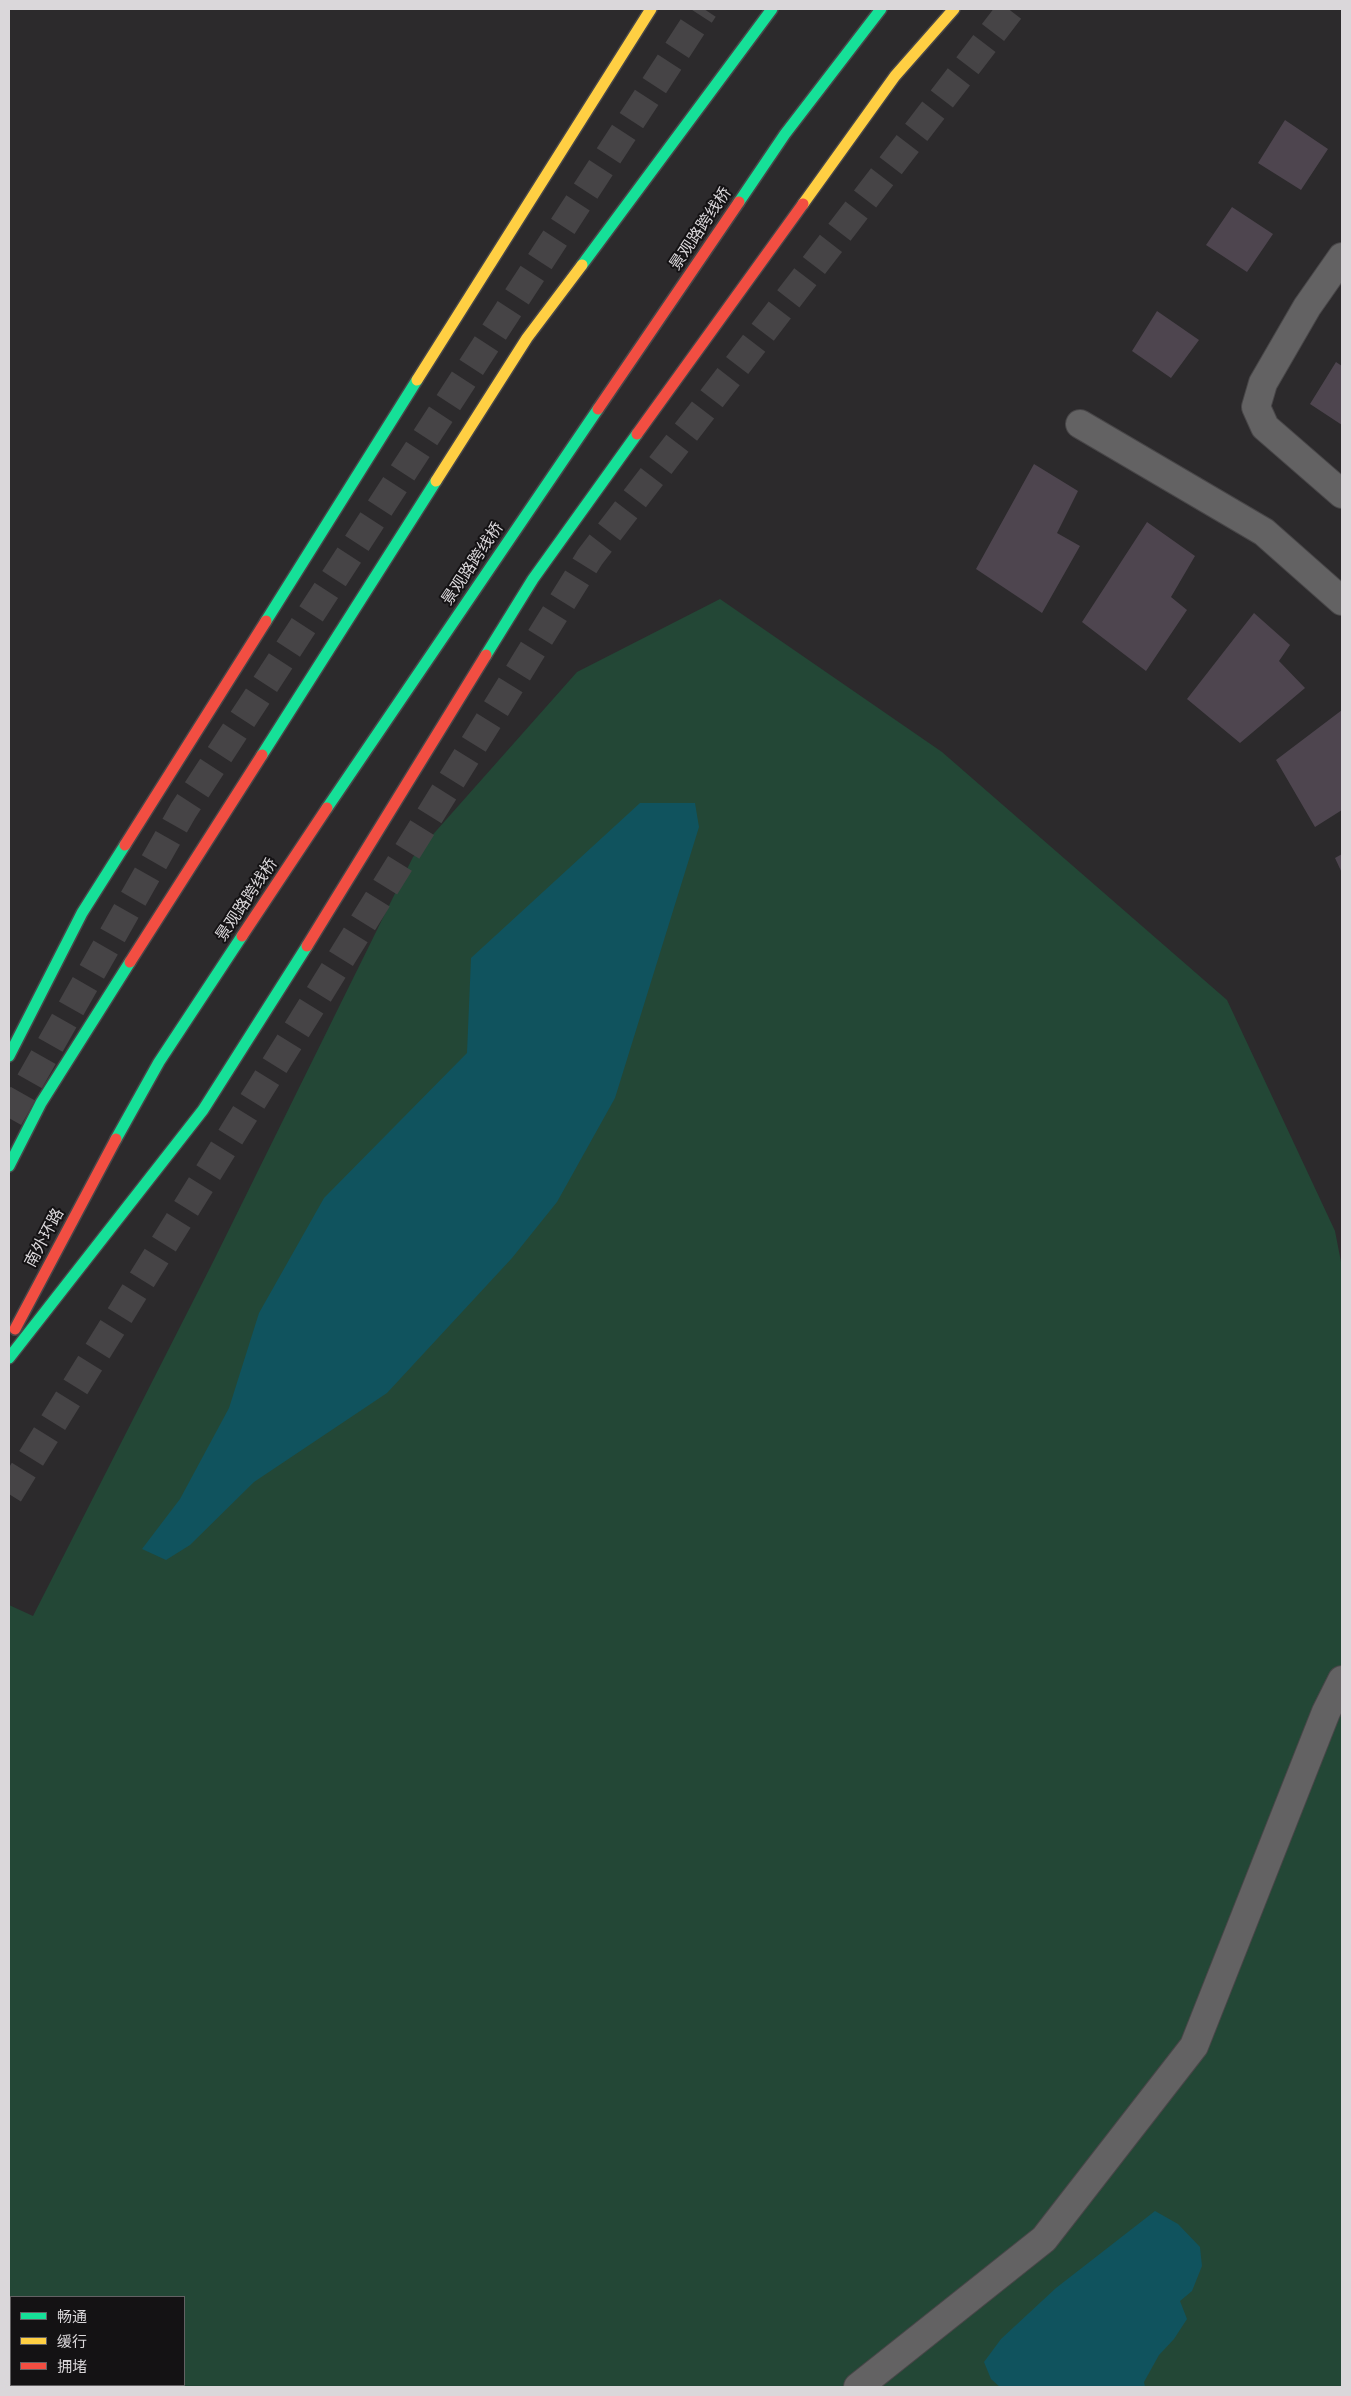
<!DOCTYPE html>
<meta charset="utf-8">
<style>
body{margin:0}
#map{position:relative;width:1351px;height:2396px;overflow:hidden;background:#2c2a2c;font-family:"Space Grotesk","Noto Sans SC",sans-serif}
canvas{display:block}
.frame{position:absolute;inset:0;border:10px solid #dad7da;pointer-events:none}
.legend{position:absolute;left:10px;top:2296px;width:175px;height:90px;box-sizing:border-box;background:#141214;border:1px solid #636163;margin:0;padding:6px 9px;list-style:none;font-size:15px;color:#dad7da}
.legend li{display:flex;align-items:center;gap:10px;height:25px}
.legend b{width:25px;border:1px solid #636163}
</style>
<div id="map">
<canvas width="1351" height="2396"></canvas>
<div class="frame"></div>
<ul class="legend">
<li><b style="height:6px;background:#16e098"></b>畅通</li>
<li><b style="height:6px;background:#ffcf43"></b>缓行</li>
<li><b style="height:6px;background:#f24e42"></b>拥堵</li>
</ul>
</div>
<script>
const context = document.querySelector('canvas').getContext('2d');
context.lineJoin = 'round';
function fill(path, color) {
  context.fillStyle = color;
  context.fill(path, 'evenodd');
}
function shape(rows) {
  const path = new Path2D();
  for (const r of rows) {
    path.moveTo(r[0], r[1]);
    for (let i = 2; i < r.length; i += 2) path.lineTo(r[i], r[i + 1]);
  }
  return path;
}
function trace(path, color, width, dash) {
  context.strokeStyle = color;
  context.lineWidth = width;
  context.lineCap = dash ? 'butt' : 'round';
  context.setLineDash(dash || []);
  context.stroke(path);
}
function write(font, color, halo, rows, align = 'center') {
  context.font = font + ' "Space Grotesk","Noto Sans SC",sans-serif';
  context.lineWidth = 4;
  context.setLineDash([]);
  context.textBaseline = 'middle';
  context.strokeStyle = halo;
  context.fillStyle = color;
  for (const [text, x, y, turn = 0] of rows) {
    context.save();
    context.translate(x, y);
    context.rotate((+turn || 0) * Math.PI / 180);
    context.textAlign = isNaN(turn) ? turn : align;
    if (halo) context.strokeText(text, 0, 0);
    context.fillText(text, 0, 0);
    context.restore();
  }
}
fill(shape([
 [720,599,942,752,1227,1000,1335,1231,1342,1267,1342,2387,9,2387,9,1605,33,1616,214,1260,413,857,577,672],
 [11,2297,184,2297,184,2385,11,2385]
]), '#234736');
fill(shape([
 [640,803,695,803,699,827,615,1098,557,1202,512,1258,387,1393,254,1482,190,1545,166,1560,142,1549,180,1499,229,1408,259,1313,324,1198,467,1053,471,958],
 [1155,2211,1178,2224,1200,2247,1202,2266,1192,2291,1180,2301,1187,2319,1174,2339,1159,2355,1144,2382,1145,2387,1000,2387,991,2379,984,2362,1001,2339,1056,2288]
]), '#10535e');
fill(shape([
 [1285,120,1328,149,1301,190,1258,163],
 [1232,207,1273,234,1247,272,1206,245],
 [1157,311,1199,340,1171,378,1132,351],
 [1336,362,1342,366,1342,425,1310,404],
 [1034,464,1078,491,1057,533,1080,546,1042,613,976,569],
 [1147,522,1195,556,1171,597,1187,610,1146,671,1082,622],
 [1254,613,1290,645,1279,661,1305,688,1240,743,1187,699],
 [1342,710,1342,810,1315,827,1276,760],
 [1342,854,1342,873,1335,858]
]), '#4e454f');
trace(shape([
 [9,1118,183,811,704,9],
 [9,1494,590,557,1011,9]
]), '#464446', 28, [28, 14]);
const street = shape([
 [1342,257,1307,307,1263,383,1256,407,1265,427,1342,494],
 [1080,424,1264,532,1342,601],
 [858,2387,1044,2239,1194,2046,1326,1712,1342,1680]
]);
const fast = shape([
 [739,202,785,134,881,9],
 [582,265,772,9],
 [266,621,417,380],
 [486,655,533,579,637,434],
 [262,755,436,481],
 [327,808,598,409],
 [9,1056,82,913,125,845],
 [116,1139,159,1062,242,936],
 [9,1166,41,1103,130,962],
 [9,1358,203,1110,307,946]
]);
const slow = shape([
 [803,204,895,76,954,9],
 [417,380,651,9],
 [436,481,527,338,582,265]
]);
const jam = shape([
 [598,409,739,202],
 [637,434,803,204],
 [125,845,266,621],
 [242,936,327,808],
 [307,946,486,655],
 [130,962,262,755],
 [15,1329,116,1139]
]);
trace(street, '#484648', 30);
trace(fast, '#484648', 14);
trace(slow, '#484648', 14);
trace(jam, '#484648', 14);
trace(street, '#636263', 28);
trace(fast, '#16e098', 11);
trace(slow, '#ffcf43', 11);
trace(jam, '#f24e42', 11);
write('16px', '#dad7da', '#141214', [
 ["景观路跨线桥",701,229,-56],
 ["景观路跨线桥",473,564,-56],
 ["景观路跨线桥",247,900,-56],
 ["南外环路",45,1238,-62]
]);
</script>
